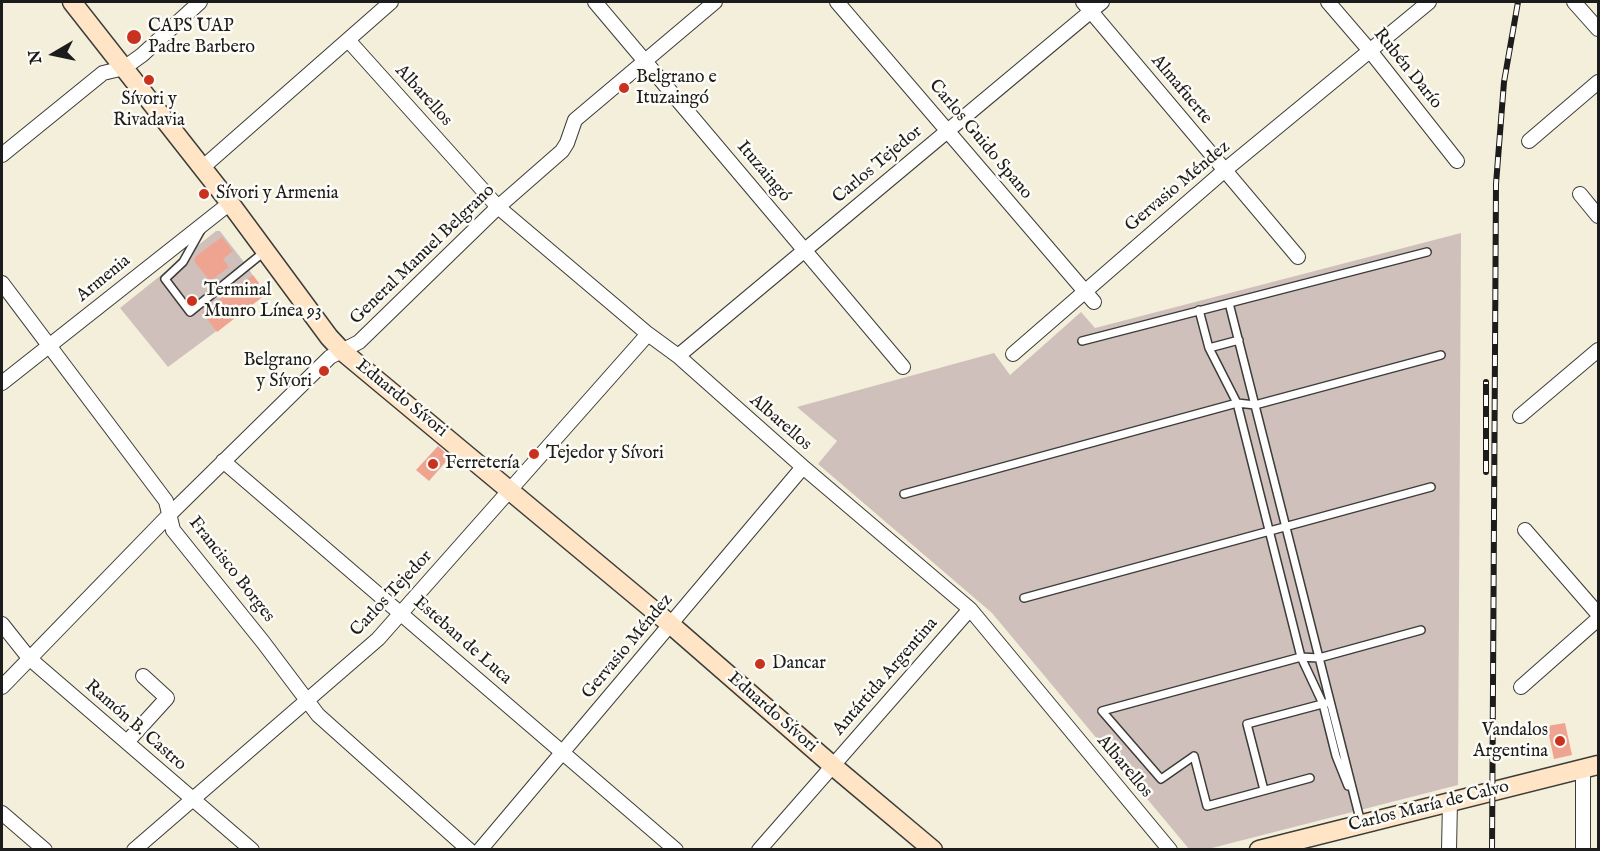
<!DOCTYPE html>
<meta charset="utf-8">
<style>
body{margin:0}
#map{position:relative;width:1600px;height:851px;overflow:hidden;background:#f4efdb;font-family:"IM FELL English",serif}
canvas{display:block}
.frame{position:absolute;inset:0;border:3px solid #1c1c1c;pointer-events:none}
.north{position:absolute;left:24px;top:24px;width:60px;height:60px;-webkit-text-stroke:4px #fdfcf7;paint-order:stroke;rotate:261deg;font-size:16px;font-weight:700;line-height:24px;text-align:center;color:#1c1c1c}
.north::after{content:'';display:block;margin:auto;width:21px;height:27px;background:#1c1c1c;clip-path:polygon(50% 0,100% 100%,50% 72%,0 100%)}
</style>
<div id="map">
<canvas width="1600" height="851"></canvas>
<div class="frame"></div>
<div class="north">N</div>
</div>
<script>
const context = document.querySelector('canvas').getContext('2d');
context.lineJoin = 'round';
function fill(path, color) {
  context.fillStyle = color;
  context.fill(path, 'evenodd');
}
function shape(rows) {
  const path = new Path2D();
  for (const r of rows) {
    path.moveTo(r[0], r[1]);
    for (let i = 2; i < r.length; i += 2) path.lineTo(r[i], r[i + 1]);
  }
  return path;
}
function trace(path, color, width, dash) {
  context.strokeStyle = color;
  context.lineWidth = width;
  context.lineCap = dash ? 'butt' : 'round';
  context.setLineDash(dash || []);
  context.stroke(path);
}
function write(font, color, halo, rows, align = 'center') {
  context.font = font + ' "IM FELL English",serif';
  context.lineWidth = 5;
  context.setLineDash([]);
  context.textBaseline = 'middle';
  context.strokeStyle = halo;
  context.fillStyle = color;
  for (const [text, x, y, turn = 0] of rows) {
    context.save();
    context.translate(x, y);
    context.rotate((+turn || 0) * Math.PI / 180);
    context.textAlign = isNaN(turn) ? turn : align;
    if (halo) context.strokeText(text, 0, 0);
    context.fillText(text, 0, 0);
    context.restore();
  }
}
fill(shape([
 [216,231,220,231,247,266,265,295,168,367,120,308],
 [1461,233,1458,785,1208,849,1189,849,992,613,818,464,837,441,797,407,994,353,1010,375,1081,312,1095,328]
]), '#d0c0bc');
fill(shape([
 [222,237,233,251,223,259,229,267,210,281,194,261,196,256],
 [253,275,259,283,257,285,265,295,217,332,202,312],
 [438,446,450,457,429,481,416,470],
 [1565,723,1572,755,1554,759,1547,726]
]), '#efa491');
const lane = shape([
 [201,230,183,262,165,279,190,312,264,252],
 [1229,303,1361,823],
 [1199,310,1209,348,1237,403,1301,657,1323,704,1336,756,1348,786],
 [1082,341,1427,252],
 [1209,348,1239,340],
 [904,494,1237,403,1255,405,1441,355],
 [1024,598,1431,487],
 [1310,778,1207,806,1194,756,1161,779,1102,711,1301,657,1319,658,1421,630],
 [1264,790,1247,724,1326,703]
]);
const street = shape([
 [595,2,903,367],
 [837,2,1094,302],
 [1083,2,1298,257],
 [1328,2,1371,52,1457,161],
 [1574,2,1598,29],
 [348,40,498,207,648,334,678,356,803,467,970,609,1170,850],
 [1529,141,1598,82],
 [2,155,103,73,124,68,142,55,200,2],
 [202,168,391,2],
 [1580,194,1598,216],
 [2,283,166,501,173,530,263,642,318,715,469,850],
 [1013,354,1225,170,1429,2],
 [678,356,1102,2],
 [2,383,230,203],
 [1520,416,1598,350],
 [223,461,676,850],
 [1525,530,1598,614],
 [2,624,29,658,44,671,252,850],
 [2,687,170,514,330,357,359,342,498,207,562,151,567,143,575,120,715,2],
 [1521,687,1598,619],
 [127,742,167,698,143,676],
 [1583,769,1583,850],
 [2,813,45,850],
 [134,850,378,639,648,334],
 [480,850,803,467],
 [759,850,970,609],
 [1449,850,1450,801]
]);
const secondary = shape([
 [72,2,230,203,329,337,342,351,670,624,833,766,933,850],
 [1259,850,1598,765]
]);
trace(lane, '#3c3c39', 10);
trace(street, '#3c3c39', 16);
trace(secondary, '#3c3c39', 21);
trace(lane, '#fff', 7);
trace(street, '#fff', 14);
trace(secondary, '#ffe4c6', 18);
const rail = shape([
 [1486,472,1486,382],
 [1492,850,1496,184,1504,82,1518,2]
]);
trace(rail, '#1c1c1c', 6);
trace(rail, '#fdfcf7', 4, [11]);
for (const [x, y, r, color] of [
 [134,37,8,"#c8321e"],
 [149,80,6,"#c8321e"],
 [624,88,6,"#c8321e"],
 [204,194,6,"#c8321e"],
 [192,301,6,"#c8321e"],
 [324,371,6,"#c8321e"],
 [534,454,6,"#c8321e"],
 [433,464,6,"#c8321e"],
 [760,664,6,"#c8321e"],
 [1560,741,6,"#c8321e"]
]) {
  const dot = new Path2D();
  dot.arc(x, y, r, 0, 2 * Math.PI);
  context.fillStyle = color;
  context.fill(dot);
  trace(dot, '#fdfcf7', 2);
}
write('18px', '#1c1c1c', '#fdfcf7', [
 ["CAPS UAP",148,27],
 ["Padre Barbero",148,48],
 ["Belgrano e",636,78],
 ["Ituzaingó",636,99],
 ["Sívori y",149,100,"center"],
 ["Rivadavia",149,121,"center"],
 ["Sívori y Armenia",216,194],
 ["Terminal",204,291],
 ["Munro Línea 93",204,312],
 ["Belgrano",312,361,"right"],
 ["y Sívori",312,382,"right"],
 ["Tejedor y Sívori",546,454],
 ["Ferretería",445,464],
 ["Dancar",772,664],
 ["Vandalos",1548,731,"right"],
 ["Argentina",1548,752,"right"]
], 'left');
write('18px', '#1c1c1c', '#fdfcf7', [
 ["Rubén Darío",1407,69,51],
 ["Almafuerte",1181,90,50],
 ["Albarellos",423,96,48],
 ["Carlos Guido Spano",980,140,50],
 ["Carlos Tejedor",878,165,-40],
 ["Ituzaingó",763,172,50],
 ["Gervasio Méndez",1178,187,-40],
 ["General Manuel Belgrano",423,255,-44],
 ["Armenia",104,279,-39],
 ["Eduardo Sívori",401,399,39],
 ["Albarellos",780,423,41],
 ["Francisco Borges",231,570,52],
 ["Carlos Tejedor",392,594,-47],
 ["Esteban de Luca",462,641,41],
 ["Gervasio Méndez",628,647,-50],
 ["Antártida Argentina",886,677,-49],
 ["Eduardo Sívori",772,713,41],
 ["Ramón B. Castro",135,726,41],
 ["Albarellos",1124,767,50],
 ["Carlos María de Calvo",1429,807,-14]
]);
</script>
